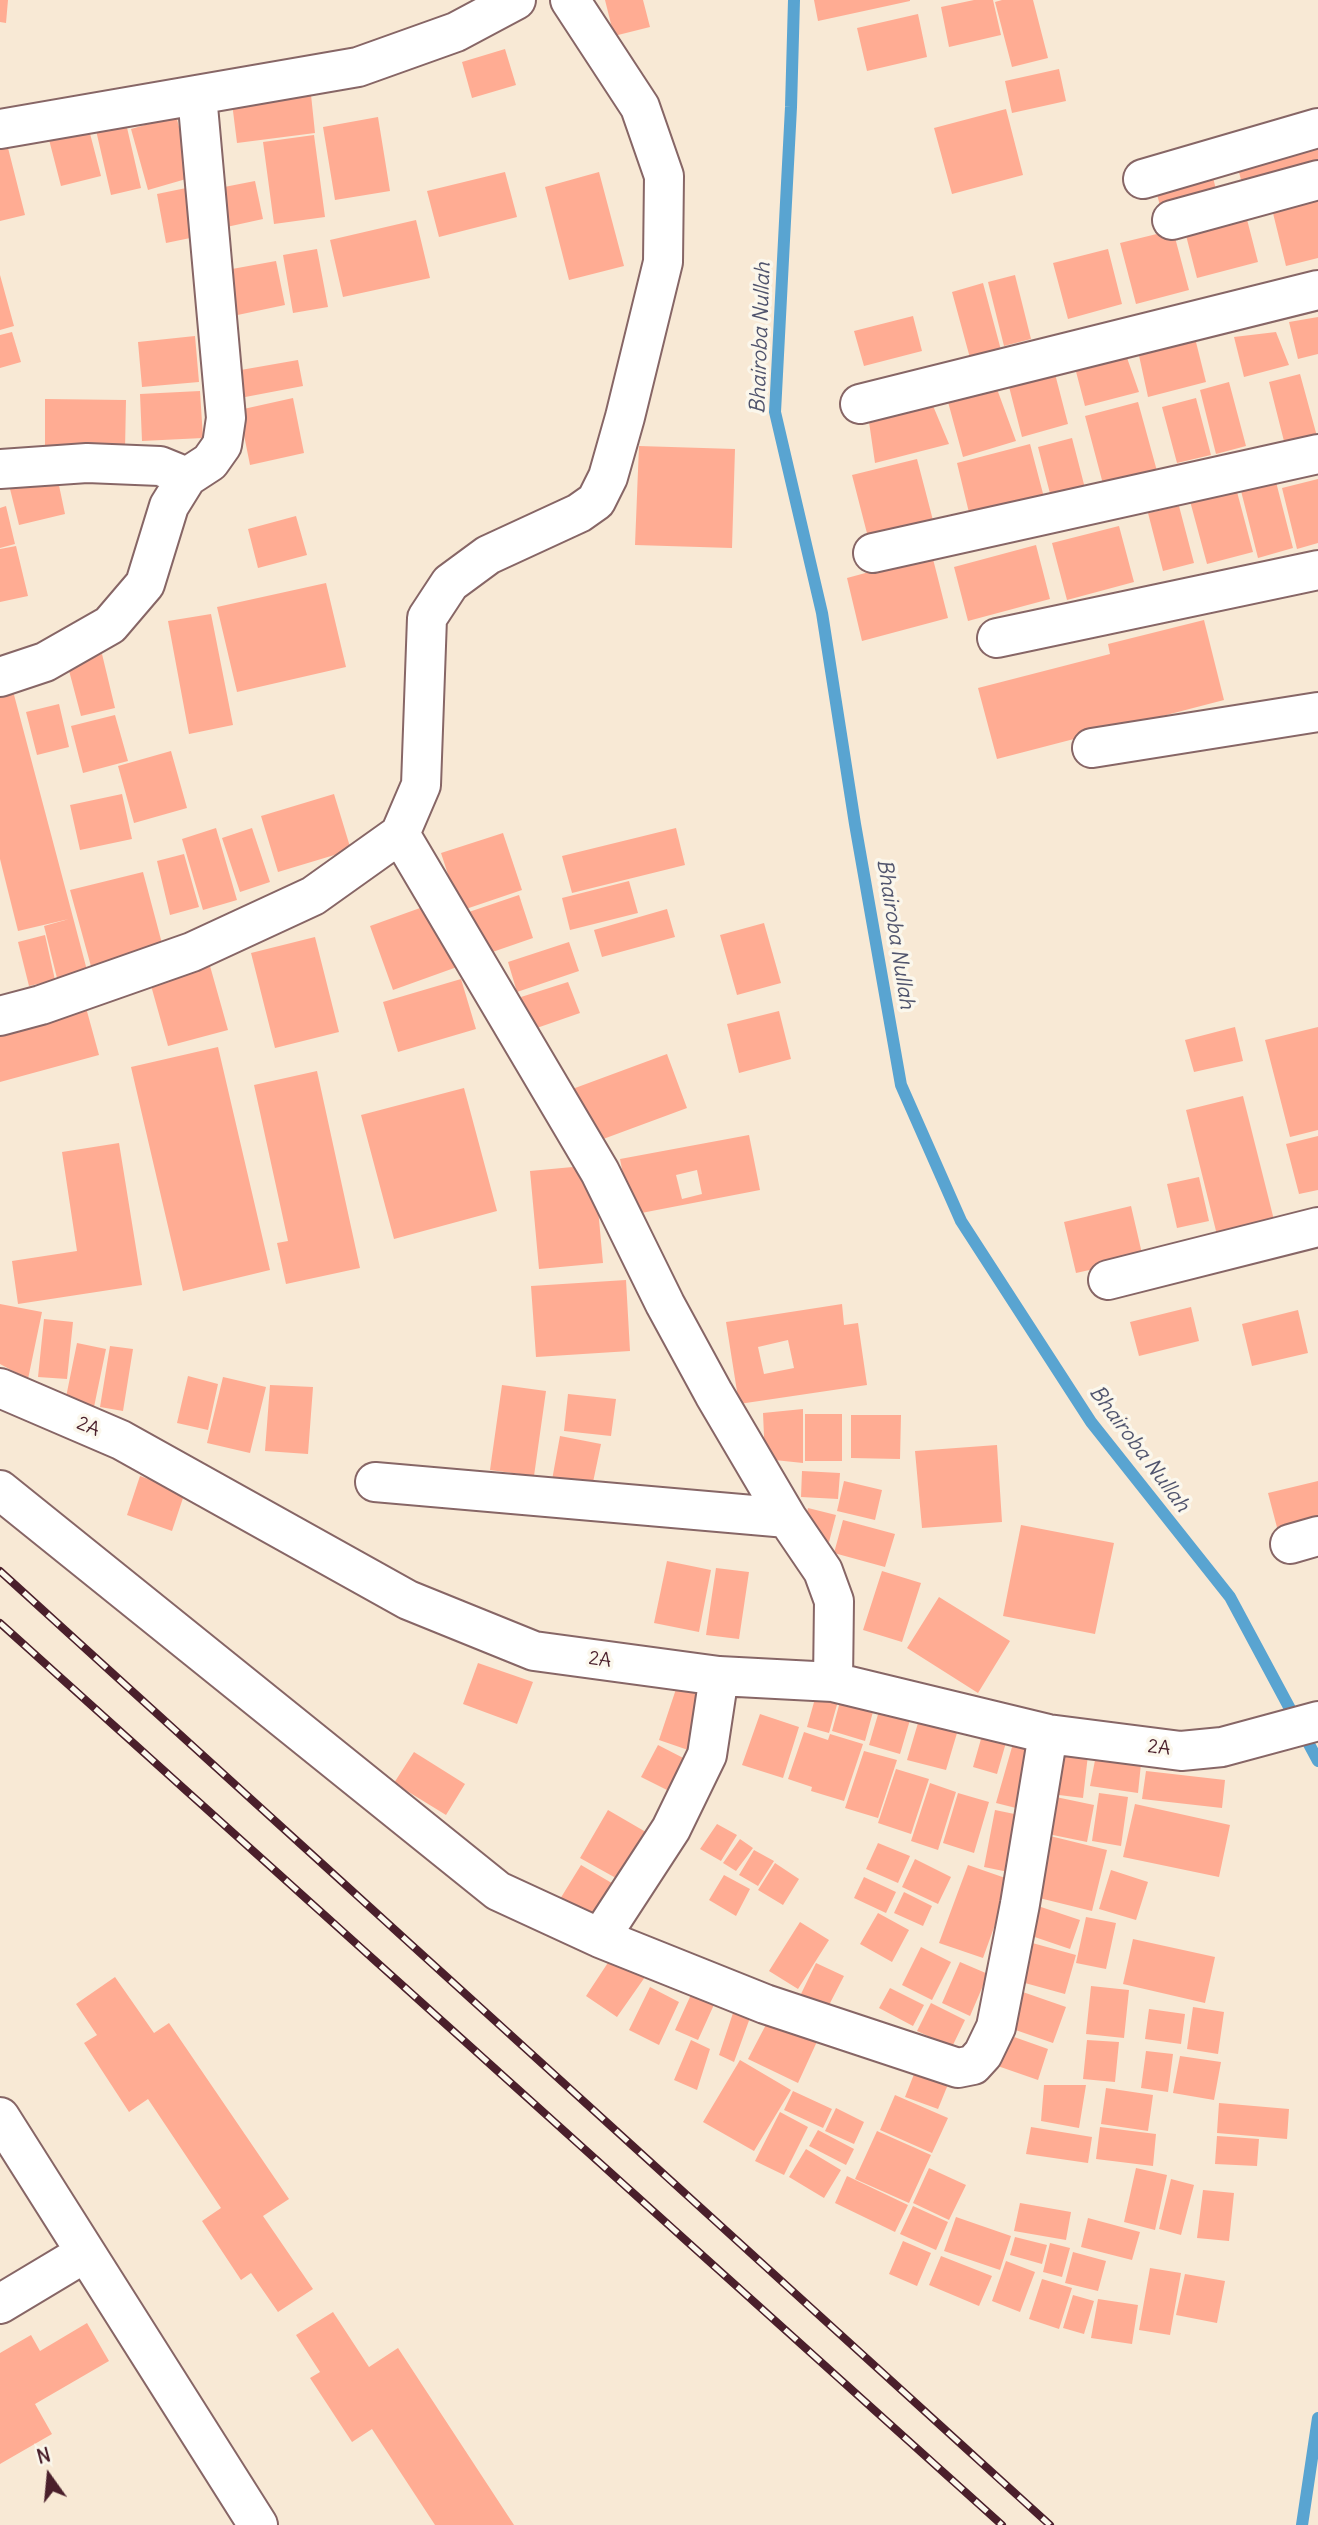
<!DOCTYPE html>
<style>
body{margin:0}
#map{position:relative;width:1318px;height:2525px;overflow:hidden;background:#f8e9d5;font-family:Delius,sans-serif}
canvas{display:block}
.north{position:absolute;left:14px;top:2441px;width:70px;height:70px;-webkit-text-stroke:5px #fbf7ec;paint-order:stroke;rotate:345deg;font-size:19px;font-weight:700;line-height:28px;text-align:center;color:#4a1f2b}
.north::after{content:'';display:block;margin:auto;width:24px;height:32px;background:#4a1f2b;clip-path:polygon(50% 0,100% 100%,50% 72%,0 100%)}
</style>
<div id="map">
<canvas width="1318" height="2525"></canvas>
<div class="north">N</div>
</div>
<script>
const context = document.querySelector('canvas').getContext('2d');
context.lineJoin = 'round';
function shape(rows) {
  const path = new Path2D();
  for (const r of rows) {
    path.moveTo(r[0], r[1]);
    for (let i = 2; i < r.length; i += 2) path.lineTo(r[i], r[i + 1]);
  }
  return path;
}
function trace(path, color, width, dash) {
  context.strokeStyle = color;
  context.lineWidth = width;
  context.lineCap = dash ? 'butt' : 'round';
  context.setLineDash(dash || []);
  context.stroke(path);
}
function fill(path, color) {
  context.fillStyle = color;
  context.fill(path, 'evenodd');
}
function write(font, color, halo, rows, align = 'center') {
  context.font = font + ' Delius,sans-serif';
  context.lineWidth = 7;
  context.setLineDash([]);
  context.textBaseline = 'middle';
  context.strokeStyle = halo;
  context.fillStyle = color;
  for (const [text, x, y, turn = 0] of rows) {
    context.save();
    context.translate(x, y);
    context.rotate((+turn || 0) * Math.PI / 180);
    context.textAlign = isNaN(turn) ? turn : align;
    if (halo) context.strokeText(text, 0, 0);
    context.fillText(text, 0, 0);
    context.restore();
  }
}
trace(shape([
 [794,0,791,107,775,412,822,613,855,824,901,1085,961,1221,1091,1422,1230,1597,1318,1761],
 [1302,2525,1318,2418]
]), '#59a4d1', 12);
fill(shape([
 [0,0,8,0,6,23,0,22],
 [605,0,643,0,650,27,614,36],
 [814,0,910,0,910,1,818,21],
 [974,0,993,0,1001,35,949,47,941,7],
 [1002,0,1033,0,1048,58,1012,67,995,2],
 [918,14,927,57,867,71,857,28],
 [505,49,516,85,472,98,462,62],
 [1059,69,1066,101,1012,113,1005,81],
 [310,85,315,133,237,143,231,95],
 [1006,109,1023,175,952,194,934,128],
 [176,116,193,177,148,190,131,129],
 [378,117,390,191,335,200,323,127],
 [86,118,101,176,61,186,46,128],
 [125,119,141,188,111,195,95,126],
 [314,135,325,217,274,224,263,142],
 [1318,135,1318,176,1245,195,1235,157],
 [7,144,25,215,0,221,0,146],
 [1211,169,1219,202,1163,217,1154,183],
 [505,172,517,217,439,237,427,191],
 [599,172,624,266,569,280,545,187],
 [255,181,263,219,222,228,214,189],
 [191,187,200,236,166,243,157,194],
 [1318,192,1318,258,1286,266,1271,205],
 [1243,204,1258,262,1197,278,1182,220],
 [416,220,430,278,343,297,330,240],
 [1173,230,1189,290,1136,304,1120,243],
 [317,249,328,307,293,313,283,255],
 [1108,249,1122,304,1068,319,1053,263],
 [276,261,285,305,228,317,221,271],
 [0,275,14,326,0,330],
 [1015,275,1031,339,1004,346,988,282],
 [983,283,1001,350,970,358,952,292],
 [913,316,922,351,864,366,854,331],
 [1318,317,1318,354,1298,359,1289,322],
 [12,332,21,362,0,368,0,335],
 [1276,332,1289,365,1244,377,1234,337],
 [1194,334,1206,382,1148,397,1138,351],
 [195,336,199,382,142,387,138,342],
 [1126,355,1139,392,1085,406,1073,360],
 [298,360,303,386,240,398,235,371],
 [1053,366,1068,424,1022,437,1007,379],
 [1300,374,1318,440,1287,453,1269,382],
 [1229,382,1246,446,1216,454,1200,390],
 [997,389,1016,441,963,457,948,402],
 [200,391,203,438,142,441,140,394],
 [293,398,304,453,250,465,239,410],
 [1196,398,1211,455,1177,463,1162,407],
 [45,399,126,400,125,450,45,448],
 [931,401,949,444,875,463,869,422],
 [1138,402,1157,471,1103,484,1085,416],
 [1072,438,1087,496,1053,505,1038,447],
 [1030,444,1046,505,972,525,957,463],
 [639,446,735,449,732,548,635,545],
 [917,459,935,528,870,545,852,475],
 [56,471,65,514,19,525,8,481],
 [1275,478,1293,548,1258,558,1240,487],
 [1318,479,1318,543,1297,549,1282,488],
 [1236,488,1253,552,1207,564,1190,501],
 [6,506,15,544,0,548,0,508],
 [1179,506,1194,563,1163,571,1148,513],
 [296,516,307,555,258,568,248,529],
 [1119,526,1134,582,1067,600,1052,543],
 [1036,545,1050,599,968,621,954,567],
 [16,546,28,596,0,602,0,549],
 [932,555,948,618,862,641,847,578],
 [326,583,346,667,237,692,217,607],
 [211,614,233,725,189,734,168,621],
 [1204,620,1224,700,997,759,978,688,1110,654,1108,644],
 [102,654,115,708,81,716,67,663],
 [13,691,88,974,58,982,44,926,69,919,18,931,0,859,0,693],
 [59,704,69,747,37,755,26,712],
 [115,715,128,761,83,773,71,726],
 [171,751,187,808,134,823,118,766],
 [122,794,132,839,80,850,70,805],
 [334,794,351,850,278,872,261,816],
 [216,828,237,900,203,910,182,839],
 [252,828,270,882,240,892,222,838],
 [676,828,685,865,572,893,562,856],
 [503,833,522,890,460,911,441,853],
 [184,854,199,907,170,915,157,861],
 [143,872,164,951,92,970,70,890],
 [629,881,638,913,570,930,562,898],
 [519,895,533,938,478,957,463,914],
 [434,903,457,967,393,990,370,926],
 [667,909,675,937,602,957,594,930],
 [764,923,781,983,737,995,720,935],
 [45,935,55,980,29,986,18,942],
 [315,937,339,1032,275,1048,251,953],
 [569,942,579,971,517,992,508,962],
 [210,966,228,1030,168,1046,150,982],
 [461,979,476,1029,398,1052,383,1002],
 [568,982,580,1013,531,1030,521,997],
 [85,1004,99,1055,0,1082,0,1028],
 [779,1011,791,1059,739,1073,727,1024],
 [1235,1027,1243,1061,1194,1072,1185,1040],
 [1318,1027,1318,1130,1290,1137,1265,1040],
 [218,1047,270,1270,183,1291,131,1067],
 [667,1054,687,1108,587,1145,567,1091],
 [317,1071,360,1268,286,1284,277,1243,288,1241,254,1085],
 [464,1088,497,1211,394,1239,361,1115],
 [1243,1096,1274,1220,1217,1235,1186,1110],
 [749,1135,760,1190,631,1215,620,1159],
 [697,1170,702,1194,682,1199,676,1175],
 [1318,1136,1318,1190,1299,1194,1286,1144],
 [119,1143,142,1285,18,1304,12,1261,77,1251,62,1152],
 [594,1165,603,1263,539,1269,530,1171],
 [1199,1177,1209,1221,1177,1228,1167,1184],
 [1131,1206,1143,1258,1076,1273,1064,1222],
 [626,1280,630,1351,536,1357,531,1286],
 [0,1304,42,1312,28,1379,0,1364],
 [842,1304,844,1325,858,1323,867,1385,739,1404,726,1322],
 [788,1340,794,1368,764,1374,758,1347],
 [1191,1307,1199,1341,1139,1356,1130,1322],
 [1298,1310,1308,1353,1252,1366,1242,1324],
 [44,1319,73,1322,67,1379,38,1377],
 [77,1343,106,1349,94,1407,65,1402],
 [110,1346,133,1349,123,1411,100,1407],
 [188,1376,218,1384,208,1430,177,1423],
 [223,1377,266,1387,250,1453,207,1443],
 [270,1385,313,1387,308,1454,265,1451],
 [502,1385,546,1391,534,1476,490,1470],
 [568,1394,616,1399,611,1436,564,1431],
 [803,1409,803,1463,765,1459,763,1413],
 [805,1414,842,1414,842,1461,805,1461],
 [851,1415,901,1415,900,1459,851,1458],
 [560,1436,601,1444,592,1487,552,1480],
 [997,1445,1002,1522,922,1528,915,1451],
 [802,1471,840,1473,838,1499,801,1497],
 [140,1476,185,1492,172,1531,127,1515],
 [844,1481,882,1490,875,1520,837,1511],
 [1318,1481,1318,1525,1279,1535,1268,1493],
 [808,1508,836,1515,829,1542,802,1535],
 [843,1520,895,1534,885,1567,834,1553],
 [1021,1525,1114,1543,1095,1634,1003,1616],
 [667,1561,711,1570,699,1632,654,1623],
 [716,1568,749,1572,739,1639,706,1635],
 [882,1571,921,1583,902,1642,863,1630],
 [939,1597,1010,1641,978,1693,907,1648],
 [478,1663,533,1682,517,1724,463,1704],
 [678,1683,710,1694,691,1751,659,1740],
 [818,1688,840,1694,829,1733,807,1727],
 [841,1698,874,1708,865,1741,832,1731],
 [879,1711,910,1720,900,1754,869,1745],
 [760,1714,799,1727,783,1778,742,1765],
 [918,1723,957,1733,946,1770,907,1760],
 [804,1732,828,1740,830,1734,863,1744,844,1801,811,1791,812,1787,788,1779],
 [983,1732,1007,1739,997,1774,973,1767],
 [1014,1740,1034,1745,1016,1808,996,1803],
 [658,1745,693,1763,677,1795,641,1777],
 [1049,1750,1088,1755,1083,1798,1043,1793],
 [1097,1750,1142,1754,1138,1793,1090,1786],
 [864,1751,897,1760,878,1818,845,1808],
 [414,1752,465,1784,446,1815,394,1783],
 [896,1769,929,1779,911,1834,878,1823],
 [1146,1771,1225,1780,1222,1808,1142,1799],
 [930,1783,956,1792,938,1850,911,1841],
 [958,1793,989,1802,974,1853,943,1843],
 [1099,1793,1128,1797,1121,1846,1092,1841],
 [1051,1796,1094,1805,1087,1842,1043,1833],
 [1135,1804,1230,1825,1219,1877,1123,1857],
 [608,1810,651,1835,623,1882,580,1858],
 [995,1810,1029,1817,1018,1874,984,1867],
 [717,1824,737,1835,721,1861,700,1849],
 [1042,1834,1107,1850,1092,1911,1027,1895],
 [740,1839,753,1848,736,1871,723,1863],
 [878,1843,910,1856,898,1883,866,1869],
 [754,1850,774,1861,758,1886,739,1875],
 [915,1859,951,1877,938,1904,902,1887],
 [775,1863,799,1879,783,1905,758,1890],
 [581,1865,622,1889,599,1928,557,1904],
 [968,1865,1011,1880,983,1958,939,1943],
 [1111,1870,1148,1882,1136,1920,1099,1909],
 [724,1875,750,1889,736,1916,709,1900],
 [864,1877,896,1892,886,1913,854,1898],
 [904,1892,932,1906,923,1926,894,1913],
 [1026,1902,1080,1920,1070,1949,1017,1931],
 [878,1913,909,1930,892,1962,860,1944],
 [1086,1917,1116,1923,1106,1969,1076,1963],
 [800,1922,829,1940,798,1989,769,1971],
 [1133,1939,1215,1957,1205,2003,1123,1984],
 [1025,1941,1076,1955,1065,1994,1014,1980],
 [921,1947,951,1962,932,2000,902,1985],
 [613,1955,645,1977,617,2017,586,1996],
 [960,1962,988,1974,970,2016,942,2003],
 [816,1963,844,1976,828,2007,801,1994],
 [115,1977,154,2033,169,2023,289,2199,263,2216,313,2289,278,2312,251,2273,241,2280,202,2221,221,2208,148,2099,129,2112,84,2043,97,2035,76,2004],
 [1091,1986,1129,1990,1124,2038,1086,2034],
 [650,1987,679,2002,659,2045,629,2030],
 [694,1988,717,1998,698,2040,675,2030],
 [890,1988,924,2005,913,2026,879,2008],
 [1017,1990,1066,2007,1053,2043,1004,2026],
 [737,2001,751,2015,734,2062,719,2055],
 [931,2003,965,2020,952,2047,917,2031],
 [1193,2007,1224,2012,1218,2054,1187,2049],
 [1149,2009,1185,2014,1181,2044,1145,2039],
 [770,2017,820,2035,798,2083,748,2059],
 [1000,2032,1048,2049,1038,2080,989,2063],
 [691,2040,710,2049,697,2090,674,2080],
 [1087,2040,1119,2042,1115,2082,1083,2079],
 [1146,2051,1173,2054,1168,2092,1141,2088],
 [1180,2056,1221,2062,1214,2100,1173,2093],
 [740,2060,791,2090,754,2151,703,2122],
 [918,2064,951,2077,938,2109,905,2097],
 [1044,2085,1086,2085,1079,2128,1041,2121],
 [1106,2088,1153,2095,1148,2131,1101,2124],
 [793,2091,832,2109,823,2128,784,2110],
 [895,2095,948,2118,932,2153,880,2130],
 [1219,2103,1289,2109,1287,2139,1217,2133],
 [836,2108,864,2122,854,2144,825,2131],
 [780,2112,808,2127,784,2175,755,2161],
 [1031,2127,1092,2137,1088,2163,1026,2154],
 [1100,2127,1156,2134,1153,2166,1096,2159],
 [818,2130,854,2149,846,2165,809,2146],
 [877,2131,931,2155,909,2203,855,2179],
 [1217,2136,1259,2139,1257,2166,1215,2164],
 [806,2149,841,2170,824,2198,789,2177],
 [929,2168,966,2185,949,2220,913,2203],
 [1136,2168,1167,2175,1155,2230,1124,2222],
 [847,2176,908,2205,895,2232,835,2203],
 [1171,2179,1194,2185,1181,2235,1159,2229],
 [1203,2190,1234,2193,1229,2241,1197,2238],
 [1020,2203,1071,2212,1066,2240,1014,2231],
 [913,2206,948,2222,936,2250,900,2234],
 [956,2217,1011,2236,1000,2270,944,2251],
 [1088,2218,1140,2232,1132,2260,1081,2247],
 [1015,2237,1047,2245,1042,2264,1010,2255],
 [903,2241,931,2253,917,2286,889,2274],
 [1050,2243,1070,2248,1062,2277,1043,2272],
 [1073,2252,1106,2261,1098,2291,1065,2283],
 [941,2256,992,2276,979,2306,929,2285],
 [1006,2261,1035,2272,1020,2312,992,2301],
 [1150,2268,1181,2273,1170,2335,1139,2330],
 [1185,2274,1225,2281,1217,2323,1176,2315],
 [1042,2279,1072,2288,1059,2329,1029,2319],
 [1073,2295,1094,2301,1084,2334,1063,2328],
 [1098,2299,1138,2305,1132,2344,1091,2338],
 [333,2312,369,2367,398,2348,514,2525,435,2525,372,2429,352,2442,310,2378,320,2372,296,2335],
 [87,2323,109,2361,35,2404,52,2434,0,2464,0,2353,31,2335,40,2351]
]), '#ffac93');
const minor = shape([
 [0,129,358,67,456,32,516,0],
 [1143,179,1318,128],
 [1172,220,1318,180],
 [860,404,1318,290],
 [0,469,87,463,160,466,187,477],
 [873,553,1318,454],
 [997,638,1318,570],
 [0,677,45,662,110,625,145,584,169,506,187,477,210,462,222,445,226,418,197,95],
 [1092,748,1318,712],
 [400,834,600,1172,665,1304,714,1394,787,1518,823,1571,834,1601,833,1682],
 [0,1016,41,1005,192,952,313,896,400,834,421,785,427,618,450,583,488,555,579,513,596,501,608,477,625,417,663,262,664,176,640,107,570,0],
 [1108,1280,1318,1227],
 [0,1388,121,1440,408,1600,534,1651,719,1676,833,1682,1048,1734,1181,1751,1222,1747,1318,1721],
 [375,1482,787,1518],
 [0,1490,498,1891,600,1938,765,2004,958,2068,973,2065,983,2054,996,2027,1020,1904,1048,1734],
 [1290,1544,1318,1536],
 [600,1938,671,1829,707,1755,719,1676],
 [0,2117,258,2525],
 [0,2304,85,2253]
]);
trace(minor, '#876666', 42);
trace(minor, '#fff', 38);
const rail = shape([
 [0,1571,1050,2525],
 [0,1623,1002,2525]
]);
trace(rail, '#4a1f2b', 8);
trace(rail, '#fbf7ec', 5, [16]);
write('19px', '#4a1f2b', '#fbf7ec', [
 ["2A",88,1427,22],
 ["2A",600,1660,8],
 ["2A",1159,1748,7]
]);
write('italic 21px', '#50546d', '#fbf7ec', [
 ["Bhairoba Nullah",761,338,-88],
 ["Bhairoba Nullah",895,934,81],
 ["Bhairoba Nullah",1139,1449,53]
]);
</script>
